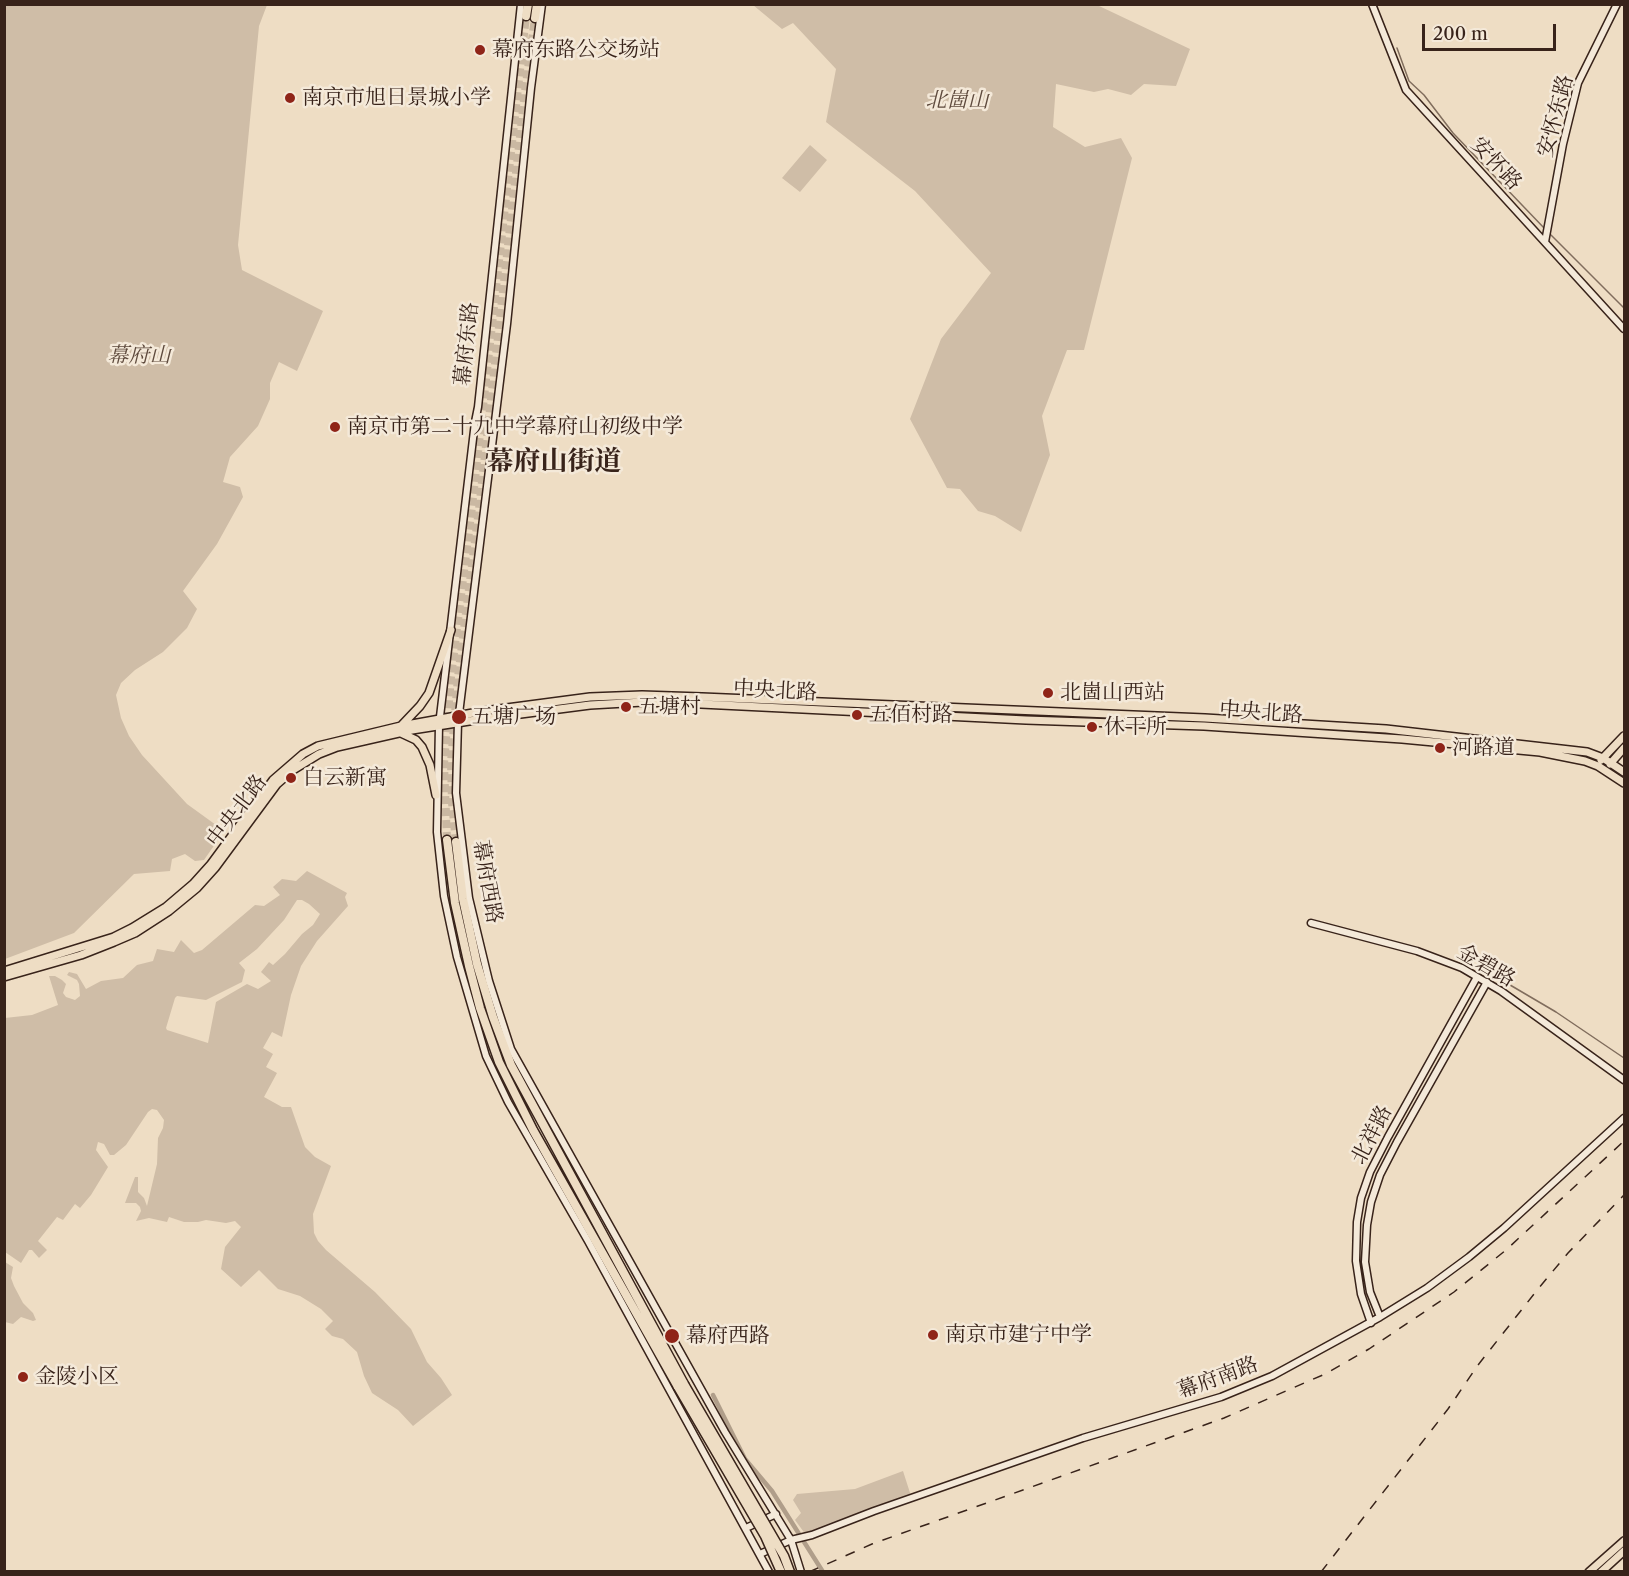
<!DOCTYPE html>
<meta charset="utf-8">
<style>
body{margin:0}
#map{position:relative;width:1629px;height:1576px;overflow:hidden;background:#eeddc4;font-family:"Libre Caslon Text",serif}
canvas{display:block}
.frame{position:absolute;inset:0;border:6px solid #38231a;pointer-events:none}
.scale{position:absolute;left:1422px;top:24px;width:134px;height:27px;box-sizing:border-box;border:3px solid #38231a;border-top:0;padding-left:8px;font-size:18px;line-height:21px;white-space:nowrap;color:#38231a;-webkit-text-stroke:4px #f4e9d9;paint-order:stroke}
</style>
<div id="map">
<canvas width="1629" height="1576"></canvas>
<div class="frame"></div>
<div class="scale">200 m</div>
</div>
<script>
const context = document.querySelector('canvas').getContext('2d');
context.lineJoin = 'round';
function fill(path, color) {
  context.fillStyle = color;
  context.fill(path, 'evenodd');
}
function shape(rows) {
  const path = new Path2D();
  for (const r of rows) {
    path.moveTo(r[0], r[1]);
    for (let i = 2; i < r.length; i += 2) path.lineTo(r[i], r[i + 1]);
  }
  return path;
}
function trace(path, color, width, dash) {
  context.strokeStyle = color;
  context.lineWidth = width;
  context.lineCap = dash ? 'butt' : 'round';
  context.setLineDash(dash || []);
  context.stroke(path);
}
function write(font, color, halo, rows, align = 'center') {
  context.font = font + ' "Libre Caslon Text","Noto Serif SC",serif';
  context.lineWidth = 5;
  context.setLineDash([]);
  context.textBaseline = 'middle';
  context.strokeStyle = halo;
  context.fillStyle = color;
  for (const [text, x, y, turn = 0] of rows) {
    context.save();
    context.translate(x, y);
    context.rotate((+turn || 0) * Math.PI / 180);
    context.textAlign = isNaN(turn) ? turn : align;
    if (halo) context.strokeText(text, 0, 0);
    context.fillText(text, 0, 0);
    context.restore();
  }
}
fill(shape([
 [5,4,267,5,259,26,238,245,242,270,323,311,297,371,279,362,270,383,270,399,258,426,230,457,223,482,240,487,243,497,217,544,183,591,197,609,187,628,163,652,135,670,121,683,116,695,121,718,129,736,142,755,187,804,216,825,220,837,204,860,195,861,185,854,172,859,170,871,134,874,74,933,5,959],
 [753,5,1097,5,1190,49,1176,86,1144,84,1131,95,1108,89,1094,92,1056,84,1053,127,1085,147,1121,138,1132,158,1084,350,1067,350,1042,416,1050,455,1021,532,995,516,978,511,960,489,947,488,910,419,941,339,991,273,915,191,826,122,836,69,793,23,782,29],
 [810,145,827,160,800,192,782,178],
 [307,871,347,893,345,897,348,906,317,941,301,966,291,995,282,1037,272,1032,263,1048,273,1054,266,1067,277,1073,264,1097,282,1107,291,1107,305,1147,315,1157,331,1166,313,1214,314,1233,318,1241,326,1250,375,1292,411,1329,427,1362,441,1378,452,1395,413,1426,398,1410,372,1393,364,1376,357,1352,343,1339,332,1336,325,1329,333,1321,321,1309,300,1296,278,1289,259,1270,241,1287,221,1269,225,1247,241,1227,235,1221,226,1223,206,1220,198,1222,184,1222,169,1217,167,1222,149,1218,136,1221,141,1211,140,1207,136,1203,125,1203,135,1177,138,1177,138,1192,144,1198,147,1206,157,1164,158,1138,163,1128,164,1120,157,1110,152,1109,148,1112,126,1145,114,1155,110,1155,104,1144,98,1142,96,1150,108,1167,91,1195,80,1208,75,1204,63,1220,57,1217,38,1241,47,1250,39,1258,32,1250,29,1250,21,1263,5,1252,5,1018,32,1015,58,1005,49,976,55,976,62,980,66,984,63,993,66,997,75,1000,80,996,79,984,77,980,67,975,69,972,77,974,86,989,101,981,123,978,137,965,153,961,157,949,174,952,181,940,194,953,202,950,255,905,264,906,280,895,273,887,282,879,296,881],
 [297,900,302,900,309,904,320,914,313,925,302,934,285,954,273,965,269,962,261,972,271,981,258,989,247,984,216,1002,208,1043,167,1030,166,1028,175,998,177,996,206,1000,242,982,245,970,239,963,257,949,284,920],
 [5,1262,13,1267,11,1278,14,1286,23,1303,33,1313,36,1320,33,1321,21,1317,13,1324,5,1322],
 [903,1471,911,1496,806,1535,795,1520,801,1513,793,1500,797,1494,855,1489]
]), '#cfbda7');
trace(shape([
 [1397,48,1409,81,1424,95,1453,133,1545,229],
 [1551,235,1624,308],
 [1505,982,1556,1012,1624,1058]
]), '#806d5d', 1.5);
trace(shape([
 [713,1395,745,1459,772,1491,823,1572]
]), '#b09e8a', 4.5);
trace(shape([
 [447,840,444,764,451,677,472,507,526,16],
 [456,842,452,803,451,762,458,677,479,509,525,91,535,18]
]), '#cab8a2', 8, [8, 4]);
const secondary = shape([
 [521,4,478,407,475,422,439,725,437,832,444,896,457,957,486,1056,508,1102,588,1241,769,1572],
 [542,4,531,88,507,324,458,722,456,793,469,898,489,981,511,1049,725,1432,791,1540,801,1572],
 [1372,4,1406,90,1624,329],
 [1545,242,1563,144,1578,83,1617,4],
 [1311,923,1417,951,1462,968,1501,991,1624,1080],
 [1380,1317,1370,1292,1365,1262,1367,1225,1371,1202,1380,1175,1397,1142,1487,982],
 [1371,1323,1361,1294,1356,1261,1357,1222,1361,1198,1370,1172,1388,1137,1477,977],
 [746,1528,776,1514],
 [760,1554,791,1540,812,1535,874,1511,1083,1438,1221,1397,1272,1376,1380,1317,1427,1288,1469,1257,1504,1228,1624,1118]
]);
const primary = shape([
 [401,726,420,706,429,693,451,630],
 [401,733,416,740,422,747,430,765,436,795],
 [1601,760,1624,736],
 [1610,764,1624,748],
 [4,971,114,937,132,928,166,907,193,884,211,864,273,780,303,754,318,746,401,726,484,711,590,697,642,695,702,697,1205,718,1386,729,1587,752,1603,758,1624,772],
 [4,977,81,955,114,942,135,933,169,911,197,888,215,868,277,784,293,770,319,754,337,747,412,730,482,719,590,705,643,702,701,704,1026,720,1204,726,1402,739,1540,752,1585,761,1598,766,1624,783],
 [1589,1572,1624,1541],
 [1601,1572,1624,1551]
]);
const highway = shape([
 [526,16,528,4],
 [535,18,537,4],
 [447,840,455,903,469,966,480,1008,499,1062,533,1130,678,1387],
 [456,842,463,899,477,964,493,1017,511,1065,684,1384]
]);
trace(secondary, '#38231a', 9);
trace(primary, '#38231a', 10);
trace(highway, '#38231a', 11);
trace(secondary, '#f4e9d9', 6);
trace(primary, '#eeddc4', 7);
trace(highway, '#eeddc4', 8);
trace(shape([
 [809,1572,872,1544,1224,1418,1325,1374,1369,1349,1454,1292,1506,1250,1624,1141],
 [1321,1572,1448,1409,1478,1365,1538,1289,1568,1253,1624,1195]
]), '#38231a', 1.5, [10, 10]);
const highwayBridge = shape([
 [684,1384,784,1556,790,1572],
 [678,1387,765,1536,781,1572]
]);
trace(highwayBridge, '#38231a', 11, []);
trace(highwayBridge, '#eeddc4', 8);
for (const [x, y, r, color] of [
 [480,50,6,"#8f2418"],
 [290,98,6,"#8f2418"],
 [335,427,6,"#8f2418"],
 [1048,693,6,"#8f2418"],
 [626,707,6,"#8f2418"],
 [857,715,6,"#8f2418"],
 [459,717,8,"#8f2418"],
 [1092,727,6,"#8f2418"],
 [1440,748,6,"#8f2418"],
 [291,778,6,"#8f2418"],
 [933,1335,6,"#8f2418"],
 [672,1336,8,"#8f2418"],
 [23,1377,6,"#8f2418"]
]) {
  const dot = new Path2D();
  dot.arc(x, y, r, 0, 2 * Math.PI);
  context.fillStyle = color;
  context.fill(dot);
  trace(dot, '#f4e9d9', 2);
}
write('21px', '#38231a', '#f4e9d9', [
 ["幕府东路公交场站",492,50],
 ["南京市旭日景城小学",302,98],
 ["南京市第二十九中学幕府山初级中学",347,427],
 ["北崮山西站",1060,693],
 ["五塘村",638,707],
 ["五佰村路",869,715],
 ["五塘广场",472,717],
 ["休干所",1104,727],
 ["河路道",1452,748],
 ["白云新寓",303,778],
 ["南京市建宁中学",945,1335],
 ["幕府西路",686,1336],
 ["金陵小区",35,1377]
], 'left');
write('italic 21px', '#5e4a3d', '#f4e9d9', [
 ["北崮山",957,101],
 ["幕府山",139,356]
]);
write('21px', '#38231a', '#f4e9d9', [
 ["安怀东路",1556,116,-75],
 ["安怀路",1496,164,47],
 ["幕府东路",467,344,-84],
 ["中央北路",775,691,3],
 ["中央北路",1261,713,4],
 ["中央北路",237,811,-53],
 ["幕府西路",487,882,80],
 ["金碧路",1486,966,30],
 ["北祥路",1372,1135,-63],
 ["幕府南路",1218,1378,-20]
]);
write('bold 27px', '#38231a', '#f4e9d9', [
 ["幕府山街道",554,462]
]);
</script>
